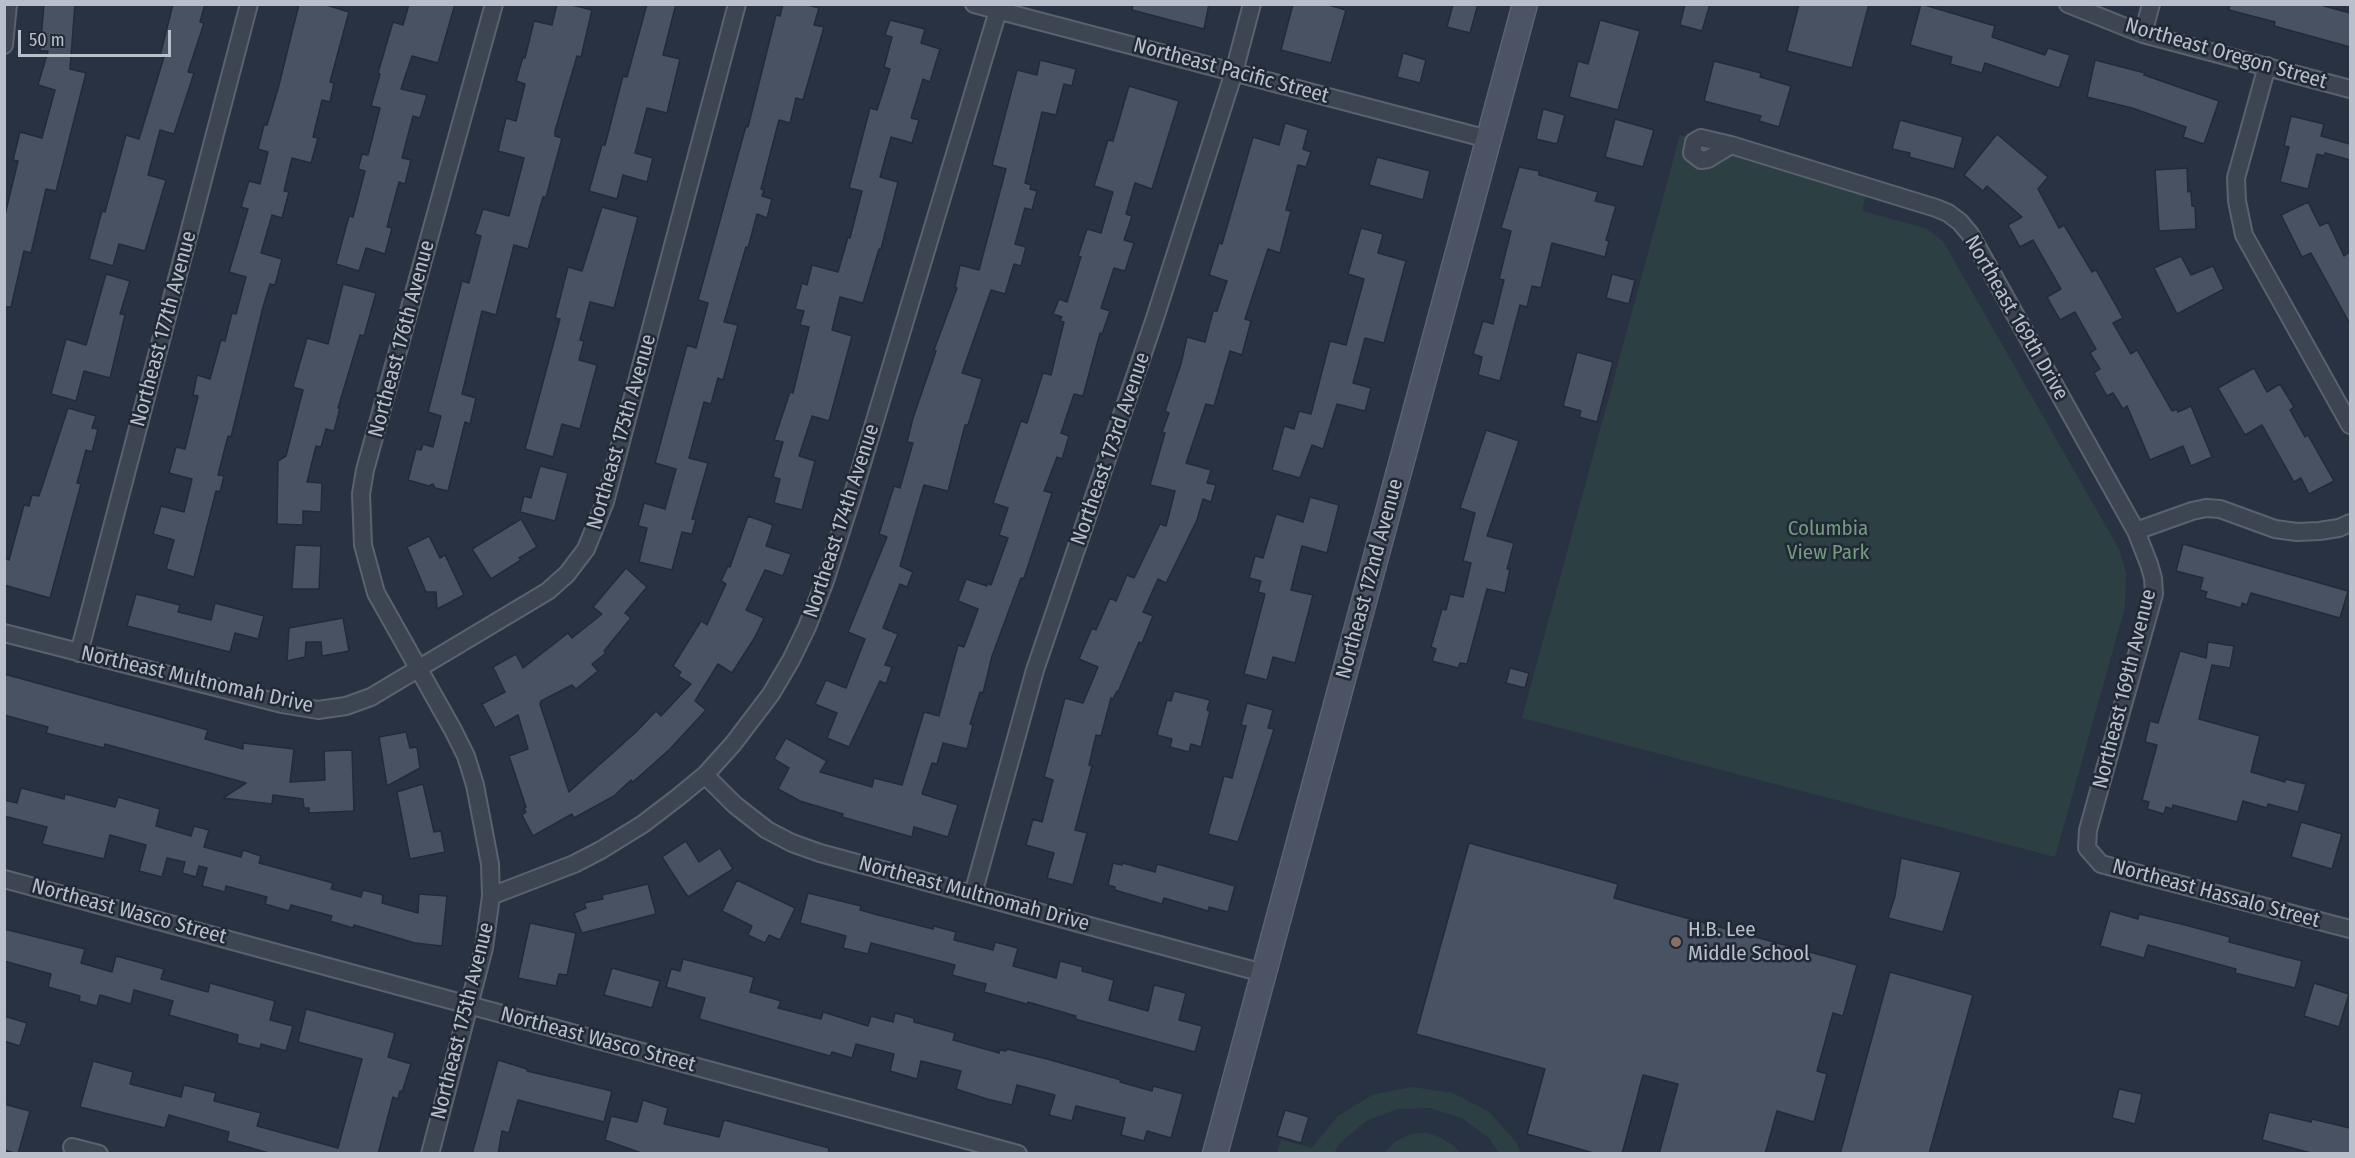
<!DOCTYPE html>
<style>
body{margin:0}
#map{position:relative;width:2355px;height:1158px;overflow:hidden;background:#293242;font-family:"Fira Sans Condensed",sans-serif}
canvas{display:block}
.frame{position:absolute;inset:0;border:6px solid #bac0cb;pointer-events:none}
.scale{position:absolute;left:18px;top:30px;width:153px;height:27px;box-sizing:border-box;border:3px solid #bac0cb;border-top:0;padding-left:8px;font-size:18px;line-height:21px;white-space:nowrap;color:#bac0cb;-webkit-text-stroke:4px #212937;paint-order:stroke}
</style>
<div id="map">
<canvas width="2355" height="1158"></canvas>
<div class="frame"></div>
<div class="scale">50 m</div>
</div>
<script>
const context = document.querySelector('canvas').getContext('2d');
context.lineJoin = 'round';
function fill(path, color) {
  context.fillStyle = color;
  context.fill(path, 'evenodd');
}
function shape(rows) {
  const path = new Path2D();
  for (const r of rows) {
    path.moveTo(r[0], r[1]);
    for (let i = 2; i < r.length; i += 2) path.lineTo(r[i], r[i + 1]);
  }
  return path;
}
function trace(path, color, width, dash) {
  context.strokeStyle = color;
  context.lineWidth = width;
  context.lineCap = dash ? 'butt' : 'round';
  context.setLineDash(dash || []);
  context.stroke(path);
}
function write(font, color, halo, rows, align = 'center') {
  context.font = font + ' "Fira Sans Condensed",sans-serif';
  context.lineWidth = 5;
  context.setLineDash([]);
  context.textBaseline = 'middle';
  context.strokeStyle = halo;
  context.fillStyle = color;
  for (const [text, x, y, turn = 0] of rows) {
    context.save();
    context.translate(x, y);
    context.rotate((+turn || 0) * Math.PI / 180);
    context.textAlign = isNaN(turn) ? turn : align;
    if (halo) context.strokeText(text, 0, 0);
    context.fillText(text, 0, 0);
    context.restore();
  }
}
fill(shape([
 [1680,135,1868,186,1862,211,1925,228,1943,241,2119,549,2126,573,2125,607,2055,857,1522,718],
 [1412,1087,1453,1093,1489,1112,1516,1142,1521,1153,1499,1153,1489,1138,1462,1118,1430,1108,1397,1109,1366,1121,1341,1142,1334,1153,1277,1153,1281,1140,1312,1148,1337,1117,1372,1095],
 [1427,1133,1442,1138,1455,1147,1460,1153,1384,1153,1396,1141,1411,1134]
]), '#2c4044');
const building = shape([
 [44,4,75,4,70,69,86,73,56,191,46,189,31,253,24,251,11,307,4,307,4,219,18,161,13,160,20,132,42,138,55,90,38,85,48,51,40,51,44,4],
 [173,4,205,4,200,22,204,23,188,72,194,73,174,134,160,130,148,175,166,180,145,251,119,244,113,266,89,259,102,211,105,212,126,135,139,139,164,57,160,56,173,4],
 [299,4,323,4,349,12,330,82,334,83,330,102,322,100,313,137,318,138,311,163,292,158,284,191,289,192,282,218,272,215,261,253,282,259,275,285,270,284,263,307,231,437,228,436,218,475,224,476,220,492,216,491,194,577,166,569,174,540,153,534,161,506,184,512,192,479,169,473,176,447,185,449,198,396,193,395,197,375,210,379,221,340,225,341,232,313,236,314,246,277,229,272,248,209,241,207,249,181,260,184,268,152,258,149,264,125,267,125,278,89,299,4],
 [409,4,455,4,438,63,412,56,401,89,427,95,420,118,413,116,402,158,411,160,405,184,399,182,387,227,392,228,385,254,366,248,359,271,336,264,349,216,353,217,365,171,358,169,362,154,368,155,380,108,371,106,380,74,378,73,393,22,403,25,409,4],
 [557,4,568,4,592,10,581,57,577,56,555,131,555,136,562,138,546,197,543,197,528,249,514,245,496,315,482,311,462,394,476,398,470,424,465,422,448,491,435,488,433,484,429,486,408,480,416,449,421,450,423,444,433,447,441,416,428,412,462,281,469,283,481,236,475,234,483,209,509,216,524,158,498,151,506,118,516,121,525,84,516,81,523,57,525,58,534,21,552,25,557,4],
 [647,4,676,4,663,55,680,59,667,113,647,108,635,153,653,158,647,182,623,175,617,199,589,191,602,145,605,145,623,76,627,77,647,4],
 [783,4,804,4,819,8,814,25,824,27,803,100,796,98,790,123,779,120,761,189,764,190,762,196,772,199,767,218,757,214,748,248,746,247,724,322,738,325,723,380,718,378,711,404,704,402,689,458,708,463,692,519,696,520,692,534,682,532,672,570,639,562,647,528,638,526,644,503,665,509,676,469,655,463,687,345,696,348,708,303,698,300,746,126,748,127,776,15,780,16,783,4],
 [1133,4,1209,4,1204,29,1132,10,1133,4],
 [1293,4,1325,4,1346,10,1331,63,1281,50,1293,4],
 [1453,4,1478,4,1470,33,1447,27,1453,4],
 [1685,4,1710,4,1702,31,1680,25,1685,4],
 [1799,4,1869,4,1852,68,1787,51,1799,4],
 [1921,4,1995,26,1992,37,2045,55,2048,48,2070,55,2059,88,1985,63,1982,73,1950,64,1952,57,1910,45,1921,4],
 [2230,4,2317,4,2350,13,2350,47,2274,26,2275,22,2229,10,2230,4],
 [890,20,925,29,921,43,940,49,930,82,923,79,911,118,919,120,912,143,891,137,880,177,898,182,881,249,879,249,863,303,840,297,832,330,852,336,829,421,812,416,799,456,815,461,802,510,774,503,780,479,773,477,783,442,774,440,790,392,793,393,809,327,800,325,804,311,795,309,802,283,807,285,812,265,838,272,848,237,850,238,862,191,849,188,870,108,877,110,890,69,884,67,892,37,885,35,890,20],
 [1600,20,1640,31,1618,110,1569,97,1578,61,1588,64,1600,20],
 [1403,53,1426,60,1420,83,1397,77,1403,53],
 [1040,60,1076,69,1072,86,1064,84,1056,115,1042,112,1025,183,1031,185,1030,189,1037,191,1032,210,1025,208,1015,244,1026,247,1021,266,1014,264,1005,294,991,290,962,373,982,379,968,425,965,425,948,491,924,485,900,566,913,572,907,587,900,584,883,628,898,634,885,665,892,667,886,684,880,681,849,747,827,738,837,713,815,704,826,680,846,688,865,639,848,632,887,537,879,534,894,486,900,488,913,443,907,442,913,418,936,351,934,350,957,288,955,287,960,265,979,270,1006,169,992,165,1017,70,1037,75,1040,60],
 [2095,60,2145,73,2144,75,2219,101,2204,144,2183,137,2186,127,2132,108,2087,97,2095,60],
 [1714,61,1761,73,1760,77,1791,86,1779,127,1759,121,1761,116,1704,101,1714,61],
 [1129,86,1179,101,1152,189,1135,183,1126,214,1132,216,1124,240,1134,243,1125,271,1114,268,1101,308,1110,311,1102,334,1100,333,1083,396,1074,394,1061,433,1069,436,1062,459,1057,457,1044,491,1052,493,1024,578,1021,578,992,656,983,693,980,692,970,724,973,725,967,749,943,743,937,764,932,763,922,794,958,805,948,837,914,827,912,837,842,817,843,814,800,801,778,789,789,768,774,759,786,738,827,761,820,772,872,787,874,778,902,785,924,712,939,716,958,645,964,647,978,609,958,601,966,579,987,586,987,583,991,585,1008,538,999,535,1008,508,993,503,1021,421,1027,423,1043,373,1051,375,1064,322,1060,321,1062,317,1053,314,1059,299,1067,302,1081,257,1078,256,1087,229,1101,233,1113,192,1094,186,1108,140,1113,141,1129,86],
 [1543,109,1565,115,1557,144,1536,139,1543,109],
 [2291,116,2324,124,2321,136,2350,144,2350,160,2325,153,2324,156,2317,154,2308,189,2280,182,2289,147,2284,146,2291,116],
 [1615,119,1654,130,1643,167,1605,157,1615,119],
 [1900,120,1963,137,1954,169,1909,157,1910,153,1892,149,1900,120],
 [1285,123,1308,130,1303,149,1311,152,1306,167,1298,165,1286,210,1291,211,1280,253,1268,249,1245,319,1251,321,1242,355,1230,351,1214,406,1206,404,1186,463,1211,470,1207,483,1216,485,1211,502,1203,499,1197,520,1166,583,1158,579,1143,612,1153,616,1142,643,1139,642,1118,692,1117,691,1113,699,1111,698,1101,736,1096,735,1089,765,1092,766,1075,830,1087,833,1073,885,1047,878,1054,853,1026,845,1033,819,1042,822,1053,780,1044,777,1065,698,1083,703,1098,667,1079,659,1092,628,1096,630,1110,598,1116,601,1127,575,1134,578,1160,524,1166,526,1175,491,1150,485,1165,433,1162,432,1169,413,1165,411,1181,364,1187,337,1205,342,1213,311,1217,311,1227,281,1209,275,1219,243,1222,244,1253,137,1279,145,1285,123],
 [1997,134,2048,177,2038,189,2059,228,2064,225,2092,272,2096,270,2123,318,2113,323,2131,354,2137,350,2172,411,2177,409,2178,412,2191,406,2212,457,2191,466,2183,446,2150,460,2127,406,2123,409,2113,393,2107,396,2094,373,2100,369,2090,353,2096,349,2075,312,2060,320,2047,297,2061,289,2033,240,2020,247,2008,225,2022,217,1987,186,1983,191,1964,175,1997,134],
 [1377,157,1430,171,1423,200,1369,185,1377,157],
 [1519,167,1539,171,1539,175,1598,192,1595,201,1616,206,1606,240,1609,241,1605,257,1552,243,1541,288,1532,286,1527,307,1520,305,1500,381,1478,375,1482,357,1473,354,1483,321,1493,324,1504,280,1499,279,1511,231,1501,228,1519,167],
 [2187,168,2188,192,2191,191,2192,206,2195,206,2196,229,2159,231,2155,170,2187,168],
 [2308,202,2320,226,2328,222,2344,256,2350,252,2350,324,2311,253,2302,257,2281,215,2308,202],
 [602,207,638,217,614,308,590,302,580,340,584,341,579,360,597,365,580,429,562,424,553,457,525,449,560,319,555,318,568,267,582,271,602,207],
 [1361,228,1383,234,1378,253,1406,261,1384,343,1365,338,1353,383,1371,388,1365,411,1337,404,1323,449,1312,445,1300,478,1272,470,1284,426,1294,429,1299,411,1311,414,1330,341,1346,345,1364,279,1348,274,1361,228],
 [2181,256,2191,275,2213,266,2224,289,2177,314,2154,268,2181,256],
 [106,274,130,281,120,314,125,315,110,378,84,371,76,401,51,394,66,339,86,345,106,274],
 [1612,274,1635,280,1629,304,1606,298,1612,274],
 [343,284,376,293,364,336,360,335,338,408,340,408,334,431,326,429,321,447,316,446,307,482,322,483,321,512,303,511,303,525,277,524,278,461,286,456,303,390,293,387,307,338,328,344,343,284],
 [1577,352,1613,362,1597,422,1579,417,1581,411,1563,406,1577,352],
 [2254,368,2267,392,2280,384,2294,407,2290,410,2305,437,2308,435,2334,481,2309,494,2301,478,2294,482,2262,425,2245,435,2218,388,2254,368],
 [68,408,96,416,92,428,98,429,92,452,86,450,77,483,81,484,50,598,4,585,4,558,9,560,24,505,29,506,32,495,39,496,68,408],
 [1486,430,1519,441,1487,536,1514,543,1507,569,1510,569,1505,593,1487,589,1467,664,1460,663,1458,668,1432,661,1436,649,1431,647,1442,609,1446,610,1450,594,1463,597,1471,563,1463,561,1475,513,1460,508,1486,430],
 [540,466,568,473,555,521,520,512,524,496,531,498,540,466],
 [1310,497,1339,505,1327,553,1302,546,1291,590,1313,595,1295,663,1273,657,1267,680,1244,674,1265,594,1258,592,1261,581,1249,578,1255,556,1263,558,1276,514,1303,522,1310,497],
 [748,516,773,525,766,546,791,554,783,576,765,570,746,610,764,618,755,637,732,673,718,664,695,701,706,710,670,749,633,782,631,780,614,796,574,818,572,814,533,836,522,815,526,812,524,808,526,807,509,756,528,749,518,715,495,728,482,704,505,692,493,667,516,654,523,668,568,633,572,638,602,614,593,607,626,568,647,587,625,613,631,618,604,651,606,653,592,664,598,671,576,689,572,685,541,701,540,704,569,792,636,732,656,711,661,716,691,684,678,676,681,672,673,666,701,621,707,625,726,584,721,581,728,566,730,567,748,516],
 [521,519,537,547,519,558,521,560,491,579,472,549,521,519],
 [429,536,440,558,445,555,464,595,437,609,436,592,426,592,407,547,429,536],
 [2183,544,2348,591,2340,618,2251,593,2247,605,2242,603,2241,608,2205,598,2207,592,2200,590,2203,578,2176,571,2183,544],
 [295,545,321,546,319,589,292,589,295,545],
 [136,594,180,605,178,612,211,620,215,603,264,616,258,639,235,633,230,652,127,626,136,594],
 [343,618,349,651,322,656,321,642,306,642,305,657,287,661,289,628,343,618],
 [2208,642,2234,646,2230,668,2212,665,2199,719,2260,736,2251,772,2285,782,2285,779,2306,784,2298,812,2268,804,2267,808,2243,801,2237,822,2173,805,2172,809,2166,807,2164,814,2147,809,2149,802,2142,800,2157,745,2145,742,2150,721,2158,723,2180,651,2206,658,2208,642],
 [1510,668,1529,673,1525,688,1506,683,1510,668],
 [4,674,208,730,205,739,243,749,243,743,294,749,290,782,325,780,324,751,352,750,354,811,309,813,309,808,304,808,303,799,273,795,272,804,223,798,246,783,105,744,104,748,46,733,48,727,4,715,4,674],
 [1174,691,1210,700,1207,710,1210,711,1201,747,1191,744,1189,752,1170,747,1172,739,1157,735,1167,700,1171,701,1174,691],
 [1247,703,1273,710,1268,728,1274,729,1238,842,1208,834,1224,776,1232,778,1246,726,1241,725,1247,703],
 [406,732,410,748,417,747,420,768,387,786,379,737,406,732],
 [423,784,434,832,441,831,445,852,410,859,397,792,423,784],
 [21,788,64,799,65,794,115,807,118,797,160,809,156,826,191,836,194,826,209,830,204,847,241,857,243,850,261,856,259,863,333,883,331,889,361,897,363,890,383,895,382,903,418,913,419,894,447,896,442,946,415,943,354,925,353,928,330,921,332,916,291,905,289,911,265,904,267,897,226,886,225,892,202,886,207,868,199,866,196,877,182,873,185,862,167,858,162,877,139,871,146,845,110,835,104,859,42,844,47,827,4,816,4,800,17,803,21,788],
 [2301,822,2342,834,2332,869,2291,857,2301,822],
 [686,841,699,862,720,848,733,869,688,897,662,857,686,841],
 [1469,843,1618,884,1614,898,1857,965,1843,1016,1833,1013,1817,1071,1827,1074,1814,1122,1777,1111,1765,1154,1659,1154,1678,1084,1643,1075,1622,1154,1597,1154,1527,1134,1545,1069,1416,1034,1469,843],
 [1901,858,1961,872,1943,932,1888,918,1895,896,1901,858],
 [1113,863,1122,865,1123,863,1155,872,1157,864,1235,886,1228,912,1209,907,1208,911,1164,898,1162,904,1115,890,1115,887,1108,885,1113,863],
 [737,880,795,908,780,940,769,935,765,943,748,935,752,926,722,911,737,880],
 [648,884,656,914,582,933,574,913,586,908,584,903,603,899,602,895,648,884],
 [808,893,861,906,860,910,878,915,933,929,934,926,956,932,954,940,993,950,995,942,1018,948,1013,966,1056,978,1060,961,1083,967,1082,971,1114,980,1109,1000,1148,1011,1154,985,1186,993,1179,1020,1202,1026,1195,1052,1075,1019,1076,1016,1028,1002,1027,1004,984,992,986,984,952,975,955,965,871,943,868,954,843,948,846,936,800,923,808,893],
 [2110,911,2138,919,2139,914,2185,925,2230,937,2229,942,2302,961,2295,988,2235,973,2236,969,2148,945,2144,958,2100,946,2110,911],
 [530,923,576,933,567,975,559,974,556,986,518,978,530,923],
 [4,929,85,949,81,963,112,972,116,956,164,969,161,979,208,992,210,983,275,1001,270,1020,293,1026,286,1051,261,1044,260,1049,237,1043,238,1035,169,1015,173,1001,134,990,131,1004,100,995,97,1006,79,1001,80,996,48,987,51,974,4,961,4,929],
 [683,959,754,977,750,992,781,1001,778,1008,821,1019,823,1012,868,1026,871,1016,893,1022,895,1013,914,1018,914,1022,955,1033,953,1040,999,1053,1000,1050,1006,1051,1007,1049,1047,1059,1121,1080,1120,1082,1152,1091,1153,1086,1183,1094,1171,1138,1147,1131,1144,1141,1121,1135,1125,1118,1076,1106,1072,1121,1049,1115,1055,1095,1017,1085,1012,1105,987,1099,956,1089,961,1071,921,1061,917,1079,890,1071,894,1054,856,1044,852,1058,832,1052,830,1056,699,1019,705,998,666,987,671,969,680,971,683,959],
 [612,968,660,981,652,1008,604,995,612,968],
 [1890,972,1973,995,1929,1154,1840,1154,1890,972],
 [2314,983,2349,994,2339,1027,2304,1016,2314,983],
 [306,1009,395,1033,388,1057,411,1064,402,1092,400,1091,398,1099,393,1097,378,1154,272,1154,227,1141,229,1132,169,1115,165,1128,80,1107,93,1061,133,1072,130,1084,181,1097,184,1085,216,1093,214,1101,261,1113,257,1126,338,1148,362,1059,298,1042,306,1009],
 [4,1016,27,1023,20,1046,4,1041,4,1016],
 [498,1060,527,1069,527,1071,612,1091,604,1122,518,1100,509,1133,502,1131,498,1154,472,1154,498,1060],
 [2119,1089,2142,1094,2135,1124,2112,1118,2119,1089],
 [643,1100,668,1108,664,1124,719,1137,724,1120,829,1148,828,1154,644,1154,605,1140,611,1116,637,1122,643,1100],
 [4,1104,30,1111,18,1154,4,1150,4,1104],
 [1285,1110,1309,1117,1301,1143,1277,1136,1285,1110],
 [2269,1112,2311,1122,2312,1119,2350,1128,2350,1154,2315,1154,2262,1140,2269,1112]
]);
fill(building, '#485263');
trace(building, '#232b39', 1.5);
const street = shape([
 [974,4,1488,139],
 [2068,4,2143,34,2350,89],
 [2143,34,2151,4],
 [4,45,8,4],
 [2267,66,2236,178,2237,201,2244,235,2350,425],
 [1731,145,1708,159,1701,160,1692,153,1694,142,1701,138,1731,145,1936,208,1948,213,1960,222,1970,234,2136,531,2149,564,2153,578,2154,594,2088,830,2087,848,2101,864,2350,929],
 [2136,531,2192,511,2206,508,2220,509,2275,529,2297,532,2319,531,2339,528,2350,523],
 [4,633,282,704,318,710,346,706,371,697,548,591,567,574,586,549,605,502,737,4],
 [79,653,249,4],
 [705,775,735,805,767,830,792,843,820,853,1263,973],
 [4,879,1018,1154],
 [973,894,1035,670,1154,321,1234,72,1252,4],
 [491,896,574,864,601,850,643,824,677,798,705,775,733,744,771,694,791,660,807,627,825,581,852,497,1000,4],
 [72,1147,99,1154],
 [430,1154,484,948,491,896,490,864,475,785,466,756,453,730,376,593,363,545,361,494,365,470,494,4]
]);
const secondary = shape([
 [1215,1154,1525,4]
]);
trace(street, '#5b626f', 20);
trace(secondary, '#5b626f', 27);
trace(street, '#3d4452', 16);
trace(secondary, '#4b5364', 24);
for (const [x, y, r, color] of [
 [1676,942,6,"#8d6e63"]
]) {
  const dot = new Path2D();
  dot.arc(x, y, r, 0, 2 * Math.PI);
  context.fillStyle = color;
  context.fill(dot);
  trace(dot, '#212937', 2);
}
write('21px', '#bac0cb', '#212937', [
 ["Northeast Oregon Street",2226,54,16],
 ["Northeast Pacific Street",1231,71,15],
 ["Northeast 169th Drive",2016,318,60],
 ["Northeast 177th Avenue",164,329,-75],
 ["Northeast 176th Avenue",402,339,-75],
 ["Northeast 175th Avenue",622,432,-74],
 ["Northeast 173rd Avenue",1111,449,-71],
 ["Northeast 174th Avenue",842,521,-72],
 ["Northeast 172nd Avenue",1370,579,-75],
 ["Northeast Multnomah Drive",197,680,13],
 ["Northeast 169th Avenue",2125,689,-76],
 ["Northeast Multnomah Drive",974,894,15],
 ["Northeast Hassalo Street",2216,894,15],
 ["Northeast Wasco Street",129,912,15],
 ["Northeast 175th Avenue",463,1021,-76],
 ["Northeast Wasco Street",598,1040,15]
]);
write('21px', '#739b7e', '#212937', [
 ["Columbia",1828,529],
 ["View Park",1828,553]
]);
write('21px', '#bac0cb', '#212937', [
 ["H.B. Lee",1688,930],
 ["Middle School",1688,954]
], 'left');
</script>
